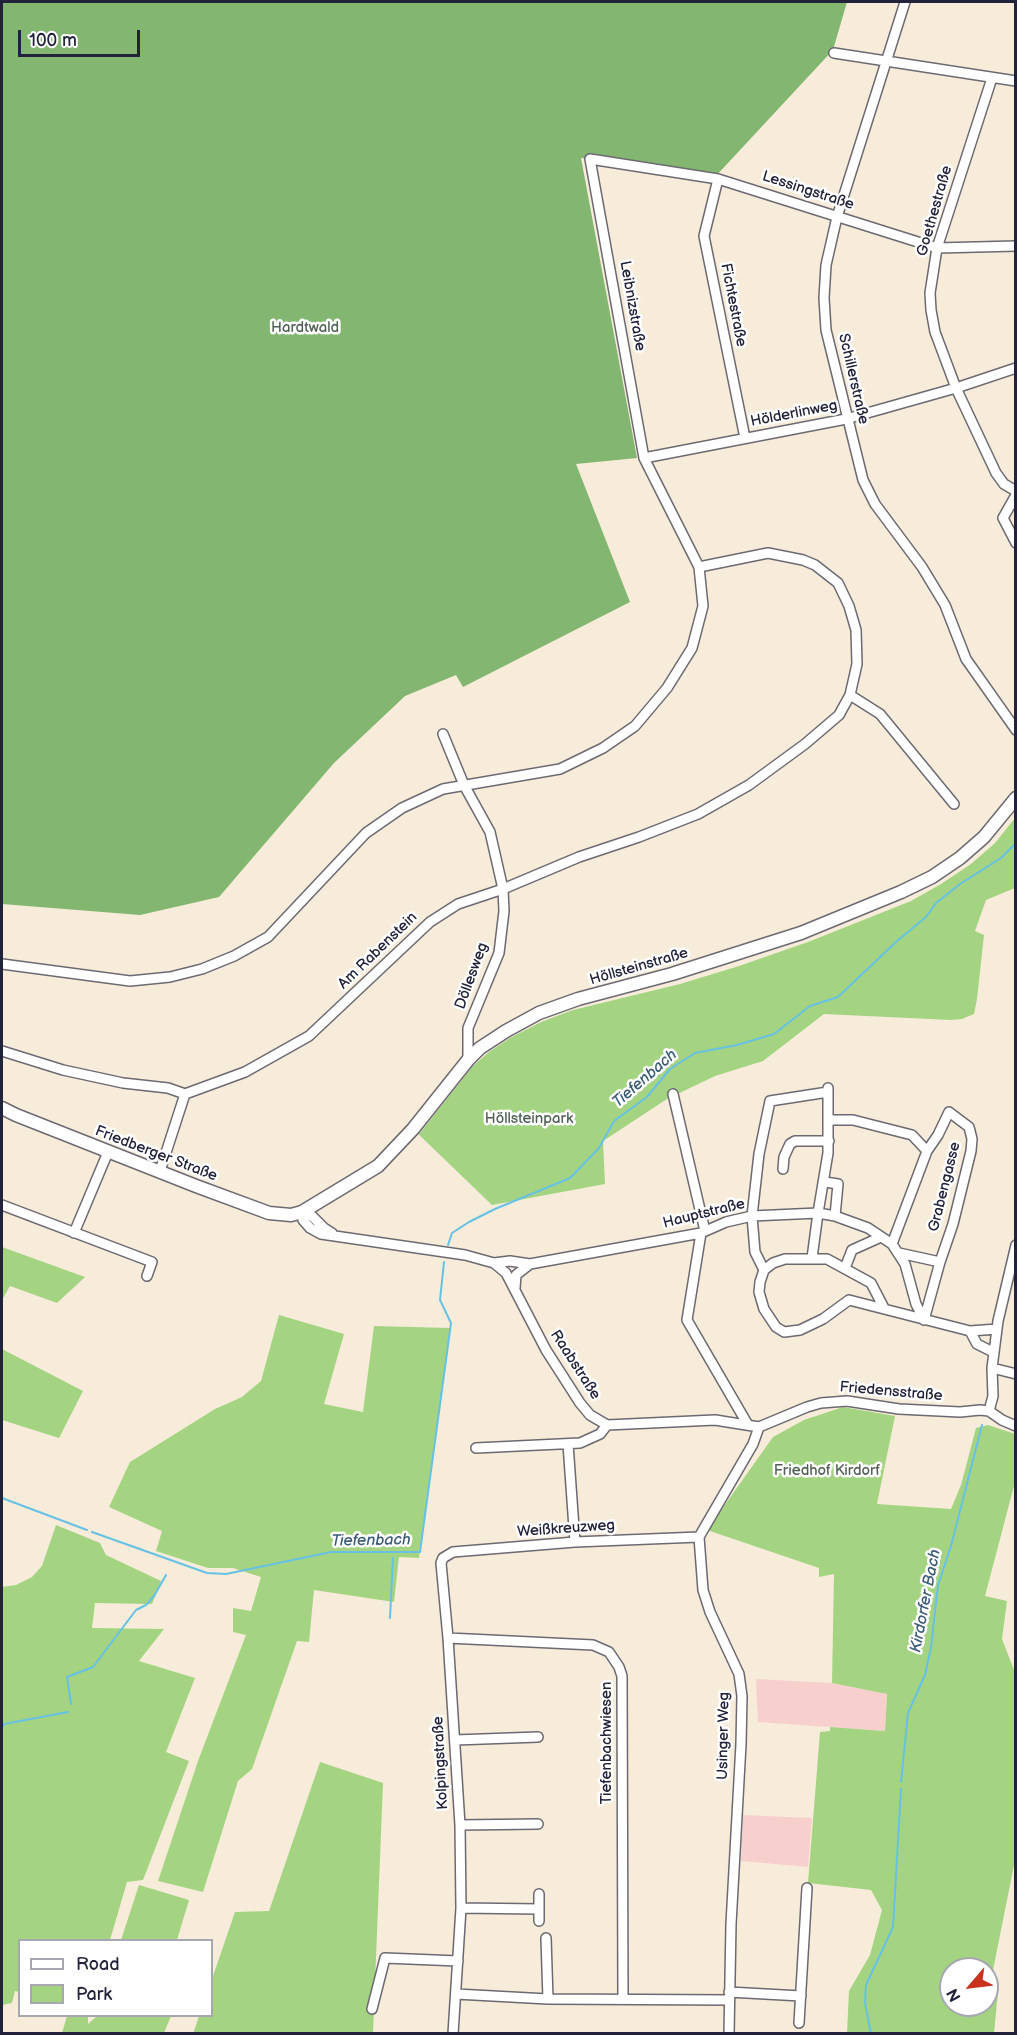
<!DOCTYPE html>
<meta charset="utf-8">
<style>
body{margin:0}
#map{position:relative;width:1017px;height:2035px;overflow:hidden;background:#f6ecd9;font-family:"Balsamiq Sans",sans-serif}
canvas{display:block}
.frame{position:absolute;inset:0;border:3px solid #22223b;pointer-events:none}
.legend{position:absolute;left:18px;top:1939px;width:195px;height:78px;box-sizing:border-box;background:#fff;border:2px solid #a7a7b1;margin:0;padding:8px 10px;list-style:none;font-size:18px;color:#22223b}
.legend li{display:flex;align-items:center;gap:12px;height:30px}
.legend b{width:30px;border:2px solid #a7a7b1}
.north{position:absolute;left:939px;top:1957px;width:60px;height:60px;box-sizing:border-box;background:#fff;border:2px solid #a7a7b1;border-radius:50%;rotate:242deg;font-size:16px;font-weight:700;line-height:24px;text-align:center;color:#22223b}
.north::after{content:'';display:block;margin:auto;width:21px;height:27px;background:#c8321e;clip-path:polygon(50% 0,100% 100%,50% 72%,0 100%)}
.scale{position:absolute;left:18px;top:30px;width:122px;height:27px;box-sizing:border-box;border:3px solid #22223b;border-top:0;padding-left:8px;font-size:18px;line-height:21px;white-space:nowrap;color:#22223b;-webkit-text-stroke:4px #fff;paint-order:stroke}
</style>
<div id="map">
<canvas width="1017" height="2035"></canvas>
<div class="frame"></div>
<ul class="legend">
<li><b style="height:8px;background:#fff"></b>Road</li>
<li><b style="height:16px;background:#a4d482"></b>Park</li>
</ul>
<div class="north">N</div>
<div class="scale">100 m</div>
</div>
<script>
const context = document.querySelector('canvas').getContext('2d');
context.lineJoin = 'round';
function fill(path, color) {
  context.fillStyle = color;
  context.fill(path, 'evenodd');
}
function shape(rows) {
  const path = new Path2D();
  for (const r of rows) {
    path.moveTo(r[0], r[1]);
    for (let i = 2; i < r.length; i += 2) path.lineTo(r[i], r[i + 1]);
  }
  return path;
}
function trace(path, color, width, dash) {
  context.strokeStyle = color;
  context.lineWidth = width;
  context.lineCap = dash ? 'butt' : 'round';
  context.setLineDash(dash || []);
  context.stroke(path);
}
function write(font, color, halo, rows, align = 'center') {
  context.font = font + ' "Balsamiq Sans",sans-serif';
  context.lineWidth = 5;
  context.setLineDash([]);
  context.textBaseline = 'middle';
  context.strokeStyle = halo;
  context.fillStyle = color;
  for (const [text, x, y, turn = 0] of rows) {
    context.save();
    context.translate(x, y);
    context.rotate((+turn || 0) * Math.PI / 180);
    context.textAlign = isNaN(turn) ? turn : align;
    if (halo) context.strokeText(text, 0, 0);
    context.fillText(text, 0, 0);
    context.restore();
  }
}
fill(shape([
 [756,1679,832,1683,887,1694,885,1731,758,1722],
 [743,1815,812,1818,808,1867,741,1861]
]), '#f7d0ce');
fill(shape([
 [1015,818,1015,888,986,900,975,931,984,935,977,999,974,1014,962,1019,951,1020,824,1014,763,1061,715,1076,667,1099,603,1141,605,1184,492,1205,413,1129,420,1133,473,1066,489,1052,510,1038,541,1022,573,1010,680,984,739,966,808,942,911,901,941,884,971,864,995,843],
 [2,1247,85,1277,57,1303,10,1286,2,1300],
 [279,1315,344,1334,324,1404,363,1412,374,1326,450,1328,419,1558,399,1557,394,1602,314,1590,309,1642,297,1641,252,1769,238,1781,203,1892,158,1881,198,1761,246,1635,233,1632,233,1608,251,1611,261,1577,233,1568,208,1568,156,1551,162,1531,109,1507,130,1462,215,1409,242,1397,261,1381],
 [2,1349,83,1391,59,1438,2,1420],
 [843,1407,895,1416,877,1504,951,1509,961,1485,976,1428,988,1425,1015,1434,1015,1482,985,1596,1007,1601,1002,1639,1016,1675,1015,1860,989,1990,998,1992,994,2033,847,2033,849,1991,870,1955,882,1910,871,1890,808,1883,820,1732,830,1731,830,1727,885,1731,887,1694,832,1683,834,1574,819,1577,819,1568,707,1530,773,1437,804,1420],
 [951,1969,987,1969,987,2005,951,2005],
 [56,1525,100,1543,106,1555,161,1581,152,1604,95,1603,92,1628,164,1629,139,1661,195,1678,166,1752,189,1761,143,1880,127,1882,110,1940,20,1940,19,1992,15,1991,12,2003,2,2005,2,1587,16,1585,32,1577,42,1566],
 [320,1762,383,1783,373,2033,193,2034,199,2016,212,2016,212,1979,235,1912,269,1911],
 [139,1885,189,1900,177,1940,121,1940],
 [67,2016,88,2016,88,2024,97,2016,171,2016,164,2033,62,2033]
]), '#a4d482');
fill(shape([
 [2,2,847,2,833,50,714,178,581,158,637,458,576,464,630,602,463,687,456,675,405,696,334,763,219,897,140,915,2,904]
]), '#83b670');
trace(shape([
 [448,1245,452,1233,469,1222,495,1209,570,1178,599,1148,614,1121,647,1097,670,1069,695,1053,737,1045,774,1034,810,1006,838,997,897,941,926,917,936,903,960,884,1001,858,1016,843],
 [2,1498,87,1530],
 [92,1532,207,1573,226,1574,331,1552,420,1552,451,1323,440,1300,444,1262],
 [390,1618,393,1558],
 [71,1704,67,1677,93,1667,136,1610,146,1605,154,1596,166,1575],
 [2,1728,4,1724,68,1712],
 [901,1782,908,1713,925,1675,931,1647,938,1585,951,1546,982,1425],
 [871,2034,865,2003,866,1985,893,1927,901,1789]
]), '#67c1e5', 2);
const minor = shape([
 [905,2,837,217,826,265,824,298,826,330,863,480,875,504,922,567,945,605,966,659,1016,730],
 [834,53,1016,81],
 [992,78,937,248,930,293,931,310,935,332,956,388,996,473,1004,484,1016,491],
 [718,179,704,236,745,438],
 [644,458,846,419,956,388,1016,368],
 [1016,495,1003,518,1016,543],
 [850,695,880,714,954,804],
 [443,734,464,785,490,832,503,889,504,911,499,953,468,1028,468,1060],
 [2,964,130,981,170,977,202,969,234,956,268,937,366,833,402,808,443,789,560,769,603,748,635,726,667,688,692,648,703,606,699,567,644,458,590,159,718,179,937,248,1016,246],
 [2,1051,63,1070,123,1083,168,1088,185,1094,245,1072,309,1036,430,922,458,904,503,889,579,857,639,837,698,814,749,785,805,744,839,715,850,695,857,664,856,630,849,606,838,583,815,565,803,560,768,553,699,567],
 [673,1094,705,1231],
 [829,1120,853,1120,912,1135,927,1151],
 [783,1169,784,1157,790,1144,795,1141,829,1141],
 [160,1171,185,1094],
 [825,1182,838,1184,835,1216],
 [2,1205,152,1262,147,1276],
 [302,1212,303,1220,310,1228,321,1234,465,1255,494,1263,506,1273,546,1350,580,1403,590,1415,607,1425,715,1420,759,1427],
 [302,1212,312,1216,324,1228,332,1233],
 [74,1233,108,1152],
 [701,1233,687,1320,748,1425],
 [892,1244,927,1151,938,1135,949,1112,969,1127,972,1139,971,1151,953,1224,940,1262,924,1320],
 [899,1253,940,1262],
 [812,1258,818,1213,828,1153,828,1088],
 [494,1263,510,1261,530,1264,701,1233,726,1222,752,1216,818,1213,835,1216,868,1228,892,1244,905,1264,916,1304,924,1320],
 [845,1268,852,1250,881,1237],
 [764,1270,755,1252,752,1216,759,1154,770,1101,828,1092],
 [515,1288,516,1275,530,1264],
 [884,1308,871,1283,827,1259,785,1259,773,1263,764,1270,760,1282,759,1292,764,1309,776,1327,784,1332,800,1330,823,1319,849,1300,970,1331,997,1329],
 [970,1331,977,1344,993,1352],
 [992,1368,1016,1374],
 [989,1411,993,1396,992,1368,998,1321,1016,1245],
 [759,1427,807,1407,821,1403,847,1401,899,1409,960,1412,980,1410,989,1411,1002,1420,1016,1426],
 [568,1444,575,1542],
 [476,1448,580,1443,600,1434,607,1425],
 [448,1638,593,1645,609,1652,619,1667,622,1676,623,1999],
 [455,1740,538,1737],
 [460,1825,538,1824],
 [539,1894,539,1921],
 [461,1908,539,1909],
 [546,1938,548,1999],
 [729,1992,801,1996],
 [456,1994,548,1999,729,2000],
 [372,2009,385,1958,458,1961],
 [799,2023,807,1888],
 [453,2034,461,1908,460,1825,448,1638,441,1563,443,1558,453,1552,575,1542,699,1537],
 [729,2034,731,1924,741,1744,742,1696,739,1674,710,1612,703,1590,699,1537,753,1444,759,1427]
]);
const tertiary = shape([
 [2,1108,16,1115,196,1186,269,1213,291,1215,302,1212,378,1166,413,1129,468,1060,480,1048,506,1031,539,1013,578,999,672,974,801,933,901,892,932,877,960,858,984,837,1016,798]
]);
trace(minor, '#6c6972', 12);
trace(tertiary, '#6c6972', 15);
trace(minor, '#fff', 9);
trace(tertiary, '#fff', 12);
write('15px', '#22223b', '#fff', [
 ["Lessingstraße",808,191,18],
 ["Goethestraße",935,211,-74],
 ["Fichtestraße",733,305,79],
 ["Leibnizstraße",632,306,80],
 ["Schillerstraße",853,379,77],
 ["Hölderlinweg",794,414,-11],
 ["Am Rabenstein",378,951,-44],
 ["Höllsteinstraße",639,967,-16],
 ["Döllesweg",472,976,-70],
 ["Friedberger Straße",156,1154,21],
 ["Grabengasse",945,1187,-76],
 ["Hauptstraße",704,1214,-14],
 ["Raabstraße",575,1365,57],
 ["Friedensstraße",891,1392,5],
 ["Weißkreuzweg",566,1529,-4],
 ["Usinger Weg",724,1736,-89],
 ["Tiefenbachwiesen",607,1743,-90],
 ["Kolpingstraße",441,1763,-93]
]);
write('15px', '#506054', '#fff', [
 ["Hardtwald",305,328],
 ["Höllsteinpark",529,1119],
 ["Friedhof Kirdorf",827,1471]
]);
write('italic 16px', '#3a5a76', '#fff', [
 ["Tiefenbach",645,1079,-41],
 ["Tiefenbach",371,1541,-1],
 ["Kirdorfer Bach",926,1601,-79]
]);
</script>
